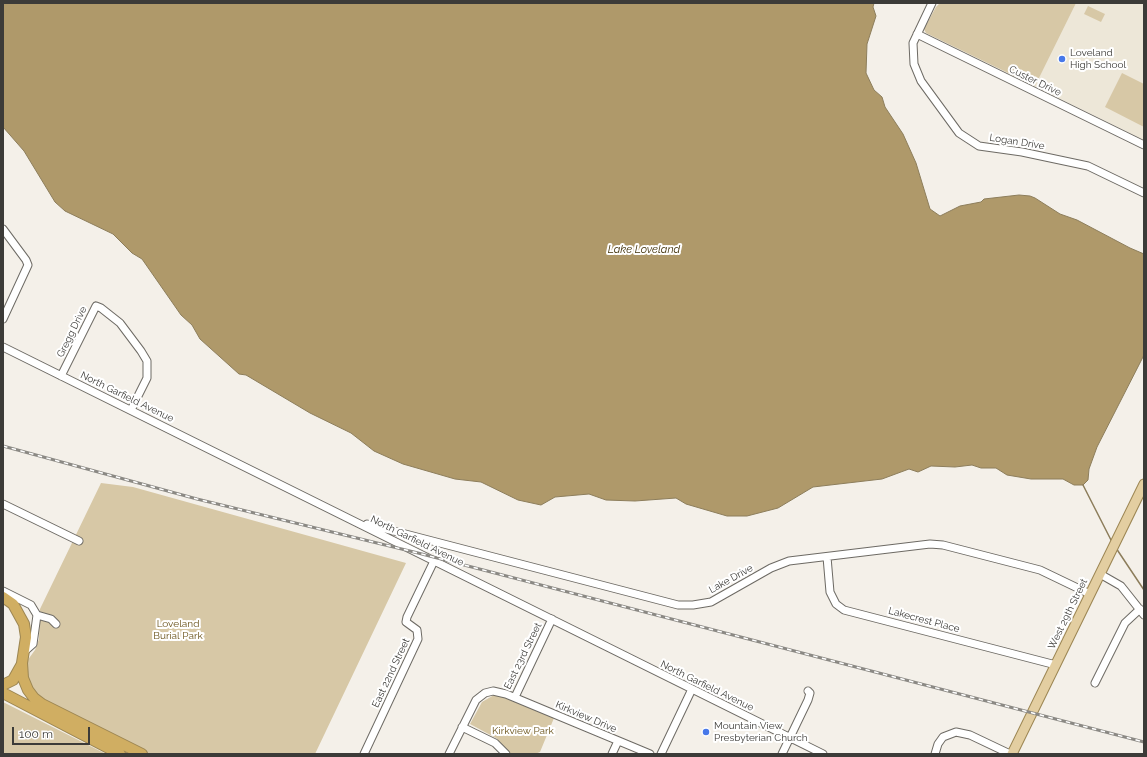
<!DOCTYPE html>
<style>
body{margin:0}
#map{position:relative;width:1147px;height:757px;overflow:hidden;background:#f4f0e9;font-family:Raleway,sans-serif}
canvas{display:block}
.frame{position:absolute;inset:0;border:4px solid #3c3b38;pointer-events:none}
.scale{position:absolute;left:12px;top:727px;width:78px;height:18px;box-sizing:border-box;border:2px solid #3c3b38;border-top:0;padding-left:5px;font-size:12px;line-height:14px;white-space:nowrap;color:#3c3b38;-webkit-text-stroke:3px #fff;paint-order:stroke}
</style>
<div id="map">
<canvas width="1147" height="757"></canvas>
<div class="frame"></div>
<div class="scale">100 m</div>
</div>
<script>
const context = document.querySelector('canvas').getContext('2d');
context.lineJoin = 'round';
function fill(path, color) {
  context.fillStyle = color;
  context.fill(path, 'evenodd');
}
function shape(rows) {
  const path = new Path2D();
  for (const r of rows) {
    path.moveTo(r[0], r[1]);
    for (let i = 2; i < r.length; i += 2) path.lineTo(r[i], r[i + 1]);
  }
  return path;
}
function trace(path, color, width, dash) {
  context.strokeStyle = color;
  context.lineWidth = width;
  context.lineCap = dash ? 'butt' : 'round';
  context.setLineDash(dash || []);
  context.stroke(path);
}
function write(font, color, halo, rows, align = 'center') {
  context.font = font + ' Raleway,sans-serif';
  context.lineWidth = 4;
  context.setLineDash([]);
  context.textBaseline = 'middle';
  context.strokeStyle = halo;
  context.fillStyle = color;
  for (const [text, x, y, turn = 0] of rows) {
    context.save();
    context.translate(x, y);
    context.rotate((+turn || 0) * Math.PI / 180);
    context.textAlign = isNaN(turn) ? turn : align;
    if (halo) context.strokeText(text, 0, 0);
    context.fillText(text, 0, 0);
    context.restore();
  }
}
fill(shape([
 [940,3,1144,3,1144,140,926,33,924,29,936,7]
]), '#ede7d8');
fill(shape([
 [940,3,1076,3,1035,86,926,33,924,29,936,7],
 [1088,6,1105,14,1101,22,1084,14],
 [1122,73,1144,84,1144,127,1105,107],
 [101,483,133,487,406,563,315,754,149,754,41,700,31,689,27,673,27,661,35,650,39,639,40,609],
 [494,695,500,696,554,718,540,752,535,754,511,754,496,738,470,724,482,702],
 [3,702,106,754,3,754]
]), '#d7c8a6');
const water = shape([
 [3,3,874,3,873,7,876,16,867,44,866,73,874,90,882,97,885,107,903,134,916,163,930,209,940,216,960,206,981,202,984,199,1019,195,1030,196,1035,198,1060,214,1077,220,1130,248,1144,254,1144,355,1097,447,1089,469,1088,480,1083,485,1074,485,1063,479,1031,479,1007,475,996,468,981,468,972,465,955,467,931,466,918,472,909,469,882,479,813,487,778,508,747,516,727,516,686,504,676,498,635,501,606,500,589,494,555,497,541,505,518,500,481,482,455,479,403,464,374,451,351,433,310,413,246,375,239,374,200,339,192,325,181,315,142,259,132,253,113,234,65,211,55,202,24,151,3,127,3,3]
]);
fill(water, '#af996a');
trace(water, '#8c7d5b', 1);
trace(shape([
 [1083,485,1112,542],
 [1116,548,1144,590]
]), '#8c7d5b', 1.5);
const minor = shape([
 [932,3,913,43,914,64,921,81,959,133,979,146,1022,152,1088,166,1144,193],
 [917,34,1144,145],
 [3,229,26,260,28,265,3,319],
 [3,347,823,754],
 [61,376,96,306,101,308,120,323,141,351,147,361,147,378,131,410],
 [3,504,79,541],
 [367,524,678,605,693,605,711,602,771,568,789,561,930,544,943,545,1040,570,1090,594],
 [827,557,830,592,836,604,844,610,1056,665],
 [1100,574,1121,586,1144,615],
 [3,591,31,605,37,615,51,619,56,624],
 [24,652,33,644,37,615],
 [1095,683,1125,623,1140,609],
 [515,697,552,619],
 [462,727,495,743,506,754],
 [364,754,418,639,417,630,406,622,407,617,434,561],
 [449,754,476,700,485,693,493,691,506,694,650,754],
 [612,754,618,741],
 [661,754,692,689],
 [782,754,808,700,810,693,808,691],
 [935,754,938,744,943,737,956,732,970,735,1010,754]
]);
const major = shape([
 [1012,754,1144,484]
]);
const highway = shape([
 [3,597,13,604,24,624,26,637,22,663,23,678,28,690,34,698,42,704,142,754],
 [3,685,13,680,22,664],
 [3,693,120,754]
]);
trace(minor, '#6d6a64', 9);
trace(major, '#9c8653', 11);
trace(highway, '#9c8653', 12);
trace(minor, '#fff', 7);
trace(major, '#e3cea1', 9);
trace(highway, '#d0ae62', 10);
const rail = shape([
 [3,446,197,499,418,553,1144,742]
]);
trace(rail, '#8b8984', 3);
trace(rail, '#fff', 1.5, [4.5]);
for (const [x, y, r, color] of [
 [1062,59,4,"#4778e9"],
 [706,732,4,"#4778e9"]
]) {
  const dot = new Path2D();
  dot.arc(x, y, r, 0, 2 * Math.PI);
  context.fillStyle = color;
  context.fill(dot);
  trace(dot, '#fff', 1.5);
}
write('10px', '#3c3b38', '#fff', [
 ["Loveland",1070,53],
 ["High School",1070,65],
 ["Mountain View",714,726],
 ["Presbyterian Church",714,738]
], 'left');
write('10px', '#3c3b38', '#fff', [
 ["Custer Drive",1035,81,26],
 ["Logan Drive",1017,142,9],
 ["Gregg Drive",72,332,-64],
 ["North Garfield Avenue",127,397,26],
 ["North Garfield Avenue",417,541,26],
 ["Lake Drive",731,579,-29],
 ["West 29th Street",1068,614,-64],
 ["Lakecrest Place",924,620,15],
 ["East 23rd Street",523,656,-64],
 ["East 22nd Street",391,673,-65],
 ["North Garfield Avenue",707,686,26],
 ["Kirkview Drive",586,717,23]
]);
write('10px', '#695219', '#fff', [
 ["Loveland",178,624],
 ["Burial Park",178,636],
 ["Kirkview Park",523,731]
]);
write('italic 11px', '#3e2e05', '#fff', [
 ["Lake Loveland",644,250]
]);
</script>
